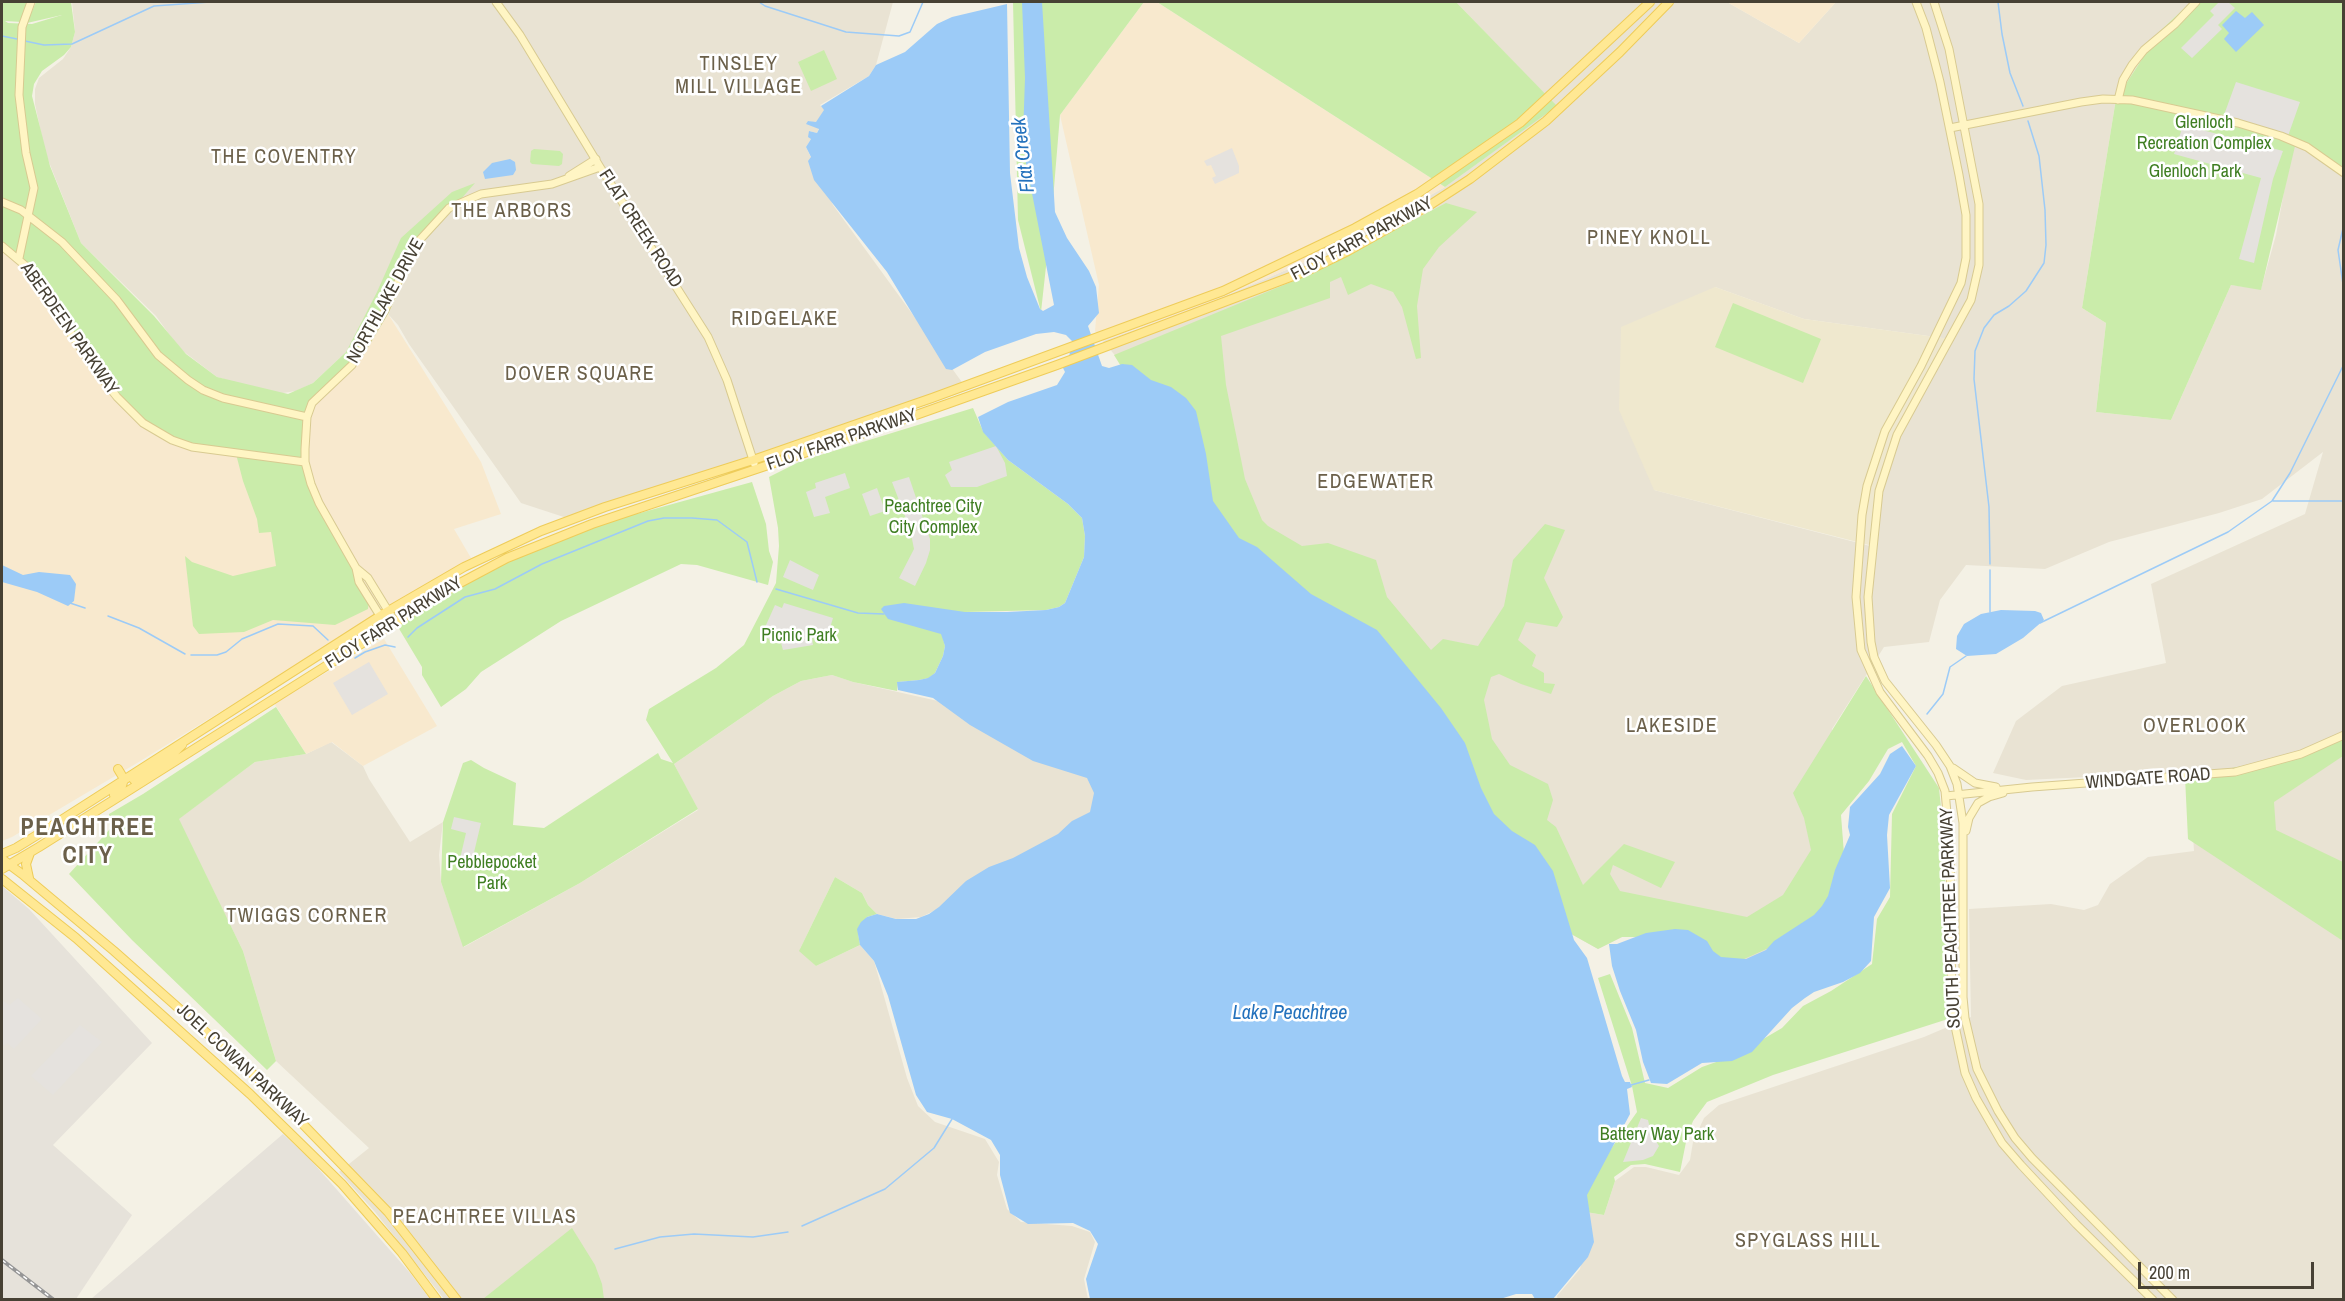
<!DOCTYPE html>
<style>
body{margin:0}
#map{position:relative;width:2345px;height:1301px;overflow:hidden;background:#f4f1e5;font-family:"Archivo Narrow",sans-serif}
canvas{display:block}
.frame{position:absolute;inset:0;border:3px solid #474134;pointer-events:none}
.scale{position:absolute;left:2138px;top:1262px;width:176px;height:27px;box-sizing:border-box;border:3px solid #474134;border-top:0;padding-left:8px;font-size:18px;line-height:21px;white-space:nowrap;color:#474134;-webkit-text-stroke:4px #fff;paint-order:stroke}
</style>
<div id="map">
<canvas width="2345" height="1301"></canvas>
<div class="frame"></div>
<div class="scale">200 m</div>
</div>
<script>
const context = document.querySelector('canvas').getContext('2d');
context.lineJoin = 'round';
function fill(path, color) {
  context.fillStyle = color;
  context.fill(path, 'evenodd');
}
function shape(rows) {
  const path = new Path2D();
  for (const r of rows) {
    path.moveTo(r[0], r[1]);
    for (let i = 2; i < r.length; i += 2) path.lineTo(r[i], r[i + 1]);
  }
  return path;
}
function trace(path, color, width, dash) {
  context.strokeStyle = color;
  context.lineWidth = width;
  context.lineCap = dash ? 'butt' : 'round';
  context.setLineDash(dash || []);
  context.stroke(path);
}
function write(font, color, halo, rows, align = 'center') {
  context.font = font + ' "Archivo Narrow",sans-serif';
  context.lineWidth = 5;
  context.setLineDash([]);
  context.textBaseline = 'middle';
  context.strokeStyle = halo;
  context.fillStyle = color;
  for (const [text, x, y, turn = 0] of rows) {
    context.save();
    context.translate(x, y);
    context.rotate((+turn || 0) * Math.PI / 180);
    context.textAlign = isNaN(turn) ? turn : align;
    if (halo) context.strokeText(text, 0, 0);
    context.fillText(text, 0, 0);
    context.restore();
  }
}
fill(shape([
 [72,2,893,2,876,65,869,76,820,105,825,110,816,123,808,121,819,128,817,133,809,131,811,139,806,147,833,205,964,385,576,521,521,503,409,344,398,325,388,314,437,218,384,278,367,316,346,352,313,383,296,391,276,394,217,377,179,348,156,316,81,243,45,152,35,104,35,89,39,78,63,59,71,47,75,32],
 [1456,2,1727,2,1799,43,1836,2,2191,2,2161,30,2116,99,2082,308,2106,323,2096,412,2171,420,2231,285,2261,289,2276,235,2286,181,2289,139,2343,174,2343,1299,1558,1300,1557,1296,1580,1269,1588,1230,1580,1211,1604,1215,1615,1181,1634,1167,1646,1167,1679,1175,1690,1160,1693,1142,1704,1118,1719,1105,1924,1037,1971,1017,1969,909,2051,904,2084,910,2098,905,2110,884,2148,857,2194,851,2189,772,2026,780,1993,773,2016,721,2062,686,2166,663,2151,584,2305,514,2323,452,2262,499,2219,513,2109,542,2045,569,1966,565,1940,600,1929,642,1884,647,1832,729,1845,867,1768,952,1733,964,1679,937,1622,937,1598,949,1564,930,1356,628,1123,365,1103,341,1199,307,1326,253,1445,187,1556,106],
 [1715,287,1804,319,1950,339,1893,440,1874,505,1874,547,1654,490],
 [832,675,853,682,938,701,1099,775,1099,814,984,887,921,917,897,919,877,914,868,905,862,893,835,877,800,949,816,966,860,945,874,961,907,1078,918,1106,935,1122,985,1139,999,1162,997,1175,1007,1209,1021,1222,1072,1226,1090,1232,1095,1242,1084,1279,1088,1299,444,1299,375,1212,339,1172,369,1148,276,1061,243,951,178,819,255,762,306,754,331,742,363,766,369,779,410,842,443,822,439,855,441,882,464,947,580,883,698,810,674,764,773,696,801,681]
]), '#e9e3d3');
fill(shape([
 [1144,2,1157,2,1445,187,1326,253,1199,307,1103,341,1095,331,1099,285,1060,115],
 [1727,2,1836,2,1799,43],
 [2,246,19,258,48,298,306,424,312,403,367,343,388,314,481,462,501,514,454,529,471,558,137,763,12,837,2,841],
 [384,639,437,726,363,766,332,742,306,754,274,703]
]), '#f8e9ce');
fill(shape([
 [2,886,29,909,152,1043,53,1145,132,1215,76,1299,2,1299],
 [283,1134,309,1158,411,1274,430,1299,91,1299]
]), '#e6e2da');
fill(shape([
 [1715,287,1804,319,1950,339,1897,435,1885,470,1873,546,1654,490,1619,410,1621,327]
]), '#efe8ce');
fill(shape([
 [2,2,30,2,22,22,5,21,8,23,32,24,62,15,27,23,36,2,71,2,75,32,71,47,64,55,42,71,34,84,32,96,50,166,81,243,154,316,186,354,217,377,288,394,313,383,346,352,377,292,401,238,452,192,475,183,419,247,388,314,361,359,316,399,307,417,305,462,311,484,369,599,368,609,335,625,273,620,244,632,199,634,193,626,185,556,192,562,233,576,276,566,271,532,259,533,257,519,243,481,236,454,172,440,149,427,122,403,19,258,2,246],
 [1013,2,1144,2,1060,115,1052,212,1041,312,1018,220],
 [1157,2,1456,2,1557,106,1445,187],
 [2191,2,2343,2,2343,174,2296,142,2261,290,2231,285,2171,420,2096,412,2106,323,2082,308,2116,99,2161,30],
 [824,50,837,79,811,91,798,62],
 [534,149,560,151,563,154,562,164,559,166,532,164,530,162,531,151],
 [1446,203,1477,212,1439,247,1423,269,1417,306,1421,358,1416,359,1402,307,1393,292,1371,284,1348,295,1341,277,1330,282,1330,298,1221,336,1226,385,1245,479,1262,520,1268,526,1302,546,1328,543,1376,560,1387,597,1431,650,1443,639,1478,646,1504,606,1513,560,1545,524,1565,530,1544,578,1563,617,1557,627,1526,622,1518,640,1536,655,1532,666,1544,673,1544,683,1555,684,1551,694,1521,684,1499,674,1491,677,1484,700,1492,739,1510,765,1548,784,1553,800,1547,820,1556,827,1583,885,1624,844,1675,862,1661,888,1613,865,1610,874,1620,891,1747,917,1783,895,1811,850,1804,818,1793,793,1866,676,1939,788,1944,837,1948,1019,1773,1075,1707,1102,1693,1121,1687,1137,1680,1172,1645,1164,1631,1165,1614,1177,1615,1181,1604,1215,1580,1211,1596,1170,1637,1112,1632,1086,1598,978,1610,974,1632,1028,1645,1083,1668,1088,1702,1067,1736,1055,1782,1028,1803,1006,1831,991,1872,964,1877,919,1890,897,1892,814,1916,766,1902,742,1888,749,1869,781,1841,815,1845,867,1829,921,1733,964,1679,937,1622,937,1598,949,1564,930,1227,537,1114,355,1308,275],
 [1733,303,1821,339,1803,383,1715,347],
 [973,408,983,431,1008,460,1068,504,1082,518,1085,536,1084,557,1065,603,1059,607,1046,610,965,612,942,634,945,646,943,656,935,673,929,678,919,680,898,682,897,691,853,682,832,675,801,681,773,696,674,764,698,809,580,883,463,947,441,882,443,822,463,763,471,760,484,768,516,783,513,825,544,828,658,753,661,759,673,763,646,720,649,709,716,668,744,645,776,583,779,546,778,528,769,477,801,461],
 [752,482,766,524,769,551,773,562,768,585,697,565,681,564,561,621,481,672,466,689,441,707,422,675,422,667,395,622,481,573,606,519,640,513],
 [276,707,306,754,255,762,179,819,243,951,276,1061,267,1070,132,940,69,874,110,829,109,814,143,794],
 [2343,733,2343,756,2274,802,2276,830,2343,862,2343,941,2188,839,2185,777,2295,756],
 [835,877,862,893,868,905,877,914,867,917,858,933,860,945,816,966,799,951],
 [572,1228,595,1265,602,1284,604,1299,483,1299]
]), '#caecaa');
fill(shape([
 [2219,2,2228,2,2235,8,2218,25,2222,29,2192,58,2181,48,2214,15,2210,11],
 [2236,82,2300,102,2288,136,2224,115],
 [2183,125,2283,151,2273,179,2254,263,2239,259,2261,178,2174,154],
 [1232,148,1239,166,1239,173,1215,184,1212,178,1216,176,1211,165,1207,166,1204,161],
 [996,446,1005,463,1007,476,977,487,951,487,945,475,952,470,949,462],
 [845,473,850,488,825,497,830,513,814,517,806,492,816,488,815,483],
 [909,477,930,539,930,550,926,563,915,586,899,578,914,549,910,529,892,482],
 [877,488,885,511,870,516,862,494],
 [790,560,819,575,813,590,783,577],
 [784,603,833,618,826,641,812,638,813,645,783,650,781,643,774,643,762,634,775,605,782,608],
 [369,662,388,694,352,715,333,683],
 [454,817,481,823,471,865,459,863,466,833,451,829],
 [18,998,42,1019,14,1049,7,1043,4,1046,2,1043,2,1000,9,1005],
 [80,1025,102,1042,53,1095,31,1076],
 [1641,1118,1648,1120,1651,1133,1659,1146,1653,1156,1643,1160,1623,1162]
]), '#e5e2de');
fill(shape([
 [1022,2,1042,2,1055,212,1067,238,1089,271,1096,287,1099,313,1088,326,1102,366,1109,368,1122,364,1132,365,1151,380,1171,387,1186,398,1196,411,1206,454,1213,501,1239,538,1257,547,1311,594,1377,630,1441,708,1465,743,1481,788,1494,814,1512,831,1535,845,1553,871,1574,940,1587,958,1622,1076,1625,1082,1630,1082,1632,1087,1627,1089,1630,1114,1587,1195,1594,1242,1588,1257,1553,1299,1535,1299,1532,1294,1516,1294,1497,1300,1090,1299,1086,1279,1098,1244,1090,1231,1073,1223,1028,1224,1010,1213,1000,1175,1000,1155,991,1140,952,1119,927,1112,916,1095,888,996,874,961,860,945,857,929,861,922,867,917,877,914,896,919,916,919,929,914,939,907,966,881,989,867,1013,858,1058,834,1072,821,1090,812,1094,793,1087,778,1033,761,970,725,933,698,898,690,897,682,919,680,928,678,935,673,943,656,945,646,941,634,888,619,881,609,884,606,904,603,965,612,1007,612,1046,610,1059,607,1065,603,1084,557,1085,536,1082,518,1068,504,1008,460,983,432,978,417,1008,402,1057,385,1065,372,1063,368,1069,357,1072,341,1066,335,1054,332,1036,334,985,352,952,370,946,369,887,272,814,180,808,161,811,157,806,147,811,139,808,137,809,131,817,133,819,129,806,124,808,121,816,122,824,110,821,106,869,76,876,65,905,52,937,24,952,17,1007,4,1010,173,1019,248,1027,277,1040,309,1043,311,1054,305,1026,163,1023,136,1025,78],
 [2236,11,2245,18,2252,12,2264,25,2236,52,2224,39,2229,33,2222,25],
 [510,159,515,162,516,170,513,175,485,179,483,172,492,163],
 [2,565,23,575,39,572,70,575,76,584,74,601,68,606,37,592,2,582],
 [2001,610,2035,611,2041,613,2044,620,2023,638,1996,654,1967,656,1956,649,1957,636,1964,624,1981,614],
 [1902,746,1916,766,1889,815,1887,835,1890,888,1874,917,1871,961,1860,973,1843,982,1814,992,1805,998,1792,1008,1752,1052,1732,1061,1702,1063,1667,1084,1651,1083,1643,1062,1636,1030,1620,991,1612,966,1609,944,1617,944,1646,933,1675,929,1688,930,1707,941,1713,951,1721,957,1746,959,1766,950,1774,941,1814,915,1822,906,1828,896,1835,870,1850,835,1848,827,1850,807,1880,774,1890,754]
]), '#9ccbf7');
trace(shape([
 [759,2,765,6,846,32,899,36,910,32,923,2],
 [1998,2,2002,34,2010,73,2023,106],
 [2,36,17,39],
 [25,41,44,45,72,44,154,6,210,2],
 [2344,224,2338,250,2344,291],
 [2273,501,2344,501],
 [1990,564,1989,507,1974,379,1975,351,1984,328,1994,315,2009,306,2026,291,2044,263,2046,245,2045,210,2039,156,2028,121],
 [776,589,858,613,884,614],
 [70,603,85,608],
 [1990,612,1990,570],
 [108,616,139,628,185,654],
 [2040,623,2228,532,2272,501,2290,473,2344,364],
 [408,637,417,628,465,597,495,589,542,564,648,521,664,518,692,518,717,520,747,542,757,582],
 [191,655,217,655,226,652,242,639,278,624,313,626,328,640],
 [355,658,365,652,385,645,395,647],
 [1927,714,1943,694,1950,667,1966,656],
 [1631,1085,1649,1080],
 [802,1226,885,1189,934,1148,952,1119],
 [615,1249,660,1237,694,1234,753,1237,788,1232]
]), '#9ccbf7', 1.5);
const secondary = shape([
 [496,2,520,35,600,167,708,337,727,380,754,463],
 [1916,2,1926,28,1940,82,1959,175,1966,215,1966,258,1961,283,1921,366,1885,431,1867,486,1862,515,1856,597,1861,650,1880,692,1928,756,1938,773,1945,791,1950,847,1952,1012,1965,1073,1976,1098,2002,1143,2021,1165,2076,1224,2153,1300],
 [1934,2,1949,49,1979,204,1979,265,1971,300,1897,435,1879,491,1868,597,1871,642,1874,657,1885,681,1936,745,1950,766,1957,784,1963,823,1963,997,1965,1018,1977,1069,1998,1111,2015,1138,2032,1158,2173,1300],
 [2118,100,2123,80,2132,65,2144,50,2175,24,2196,2],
 [1950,128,2081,102,2103,99,2132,100,2238,123,2281,136,2307,147,2344,173],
 [569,176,596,159],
 [2,202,21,210,62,242,117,300,158,355,188,380,203,390,223,398,307,417],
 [2,246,27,267,93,367,117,397,143,423,172,440,192,447,305,462],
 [19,258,34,188,26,153,19,95,22,27,31,2],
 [356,568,368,578,395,622],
 [387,627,359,582,356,568,319,503,311,484,305,462,305,449,307,417,312,403,352,365,384,312,416,244,449,208,481,194,552,184,600,167],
 [1953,768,1975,783,1996,787],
 [1946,796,2032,787,2235,772,2301,754,2344,735],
 [1966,831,1969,818,1978,803,1989,797,2003,793]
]);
const primary = shape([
 [139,784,134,780,171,756,182,745],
 [114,795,120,792,124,779,118,769],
 [2,854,16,848,63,819,383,614,464,567,541,531,605,507,753,460,932,398,1223,291,1355,228,1417,194,1520,123,1650,2],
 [2,859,22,874,114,951,262,1082,388,1212,457,1300],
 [2,869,39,847,445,591,507,558,592,524,885,426,1057,365,1309,270,1348,251,1430,205,1470,179,1546,121,1620,52,1669,2],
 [29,878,26,864,30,853],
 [2,879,76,938,250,1094,342,1184,402,1253,437,1300]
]);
trace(secondary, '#d8ca91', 9);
trace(primary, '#eecc59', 10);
trace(secondary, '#fff5c4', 7);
trace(primary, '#ffe893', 8);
const rail = shape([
 [2,1260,54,1300]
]);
trace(rail, '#969696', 4);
trace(rail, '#fff', 1.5, [4.5]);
write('18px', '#3f7e22', '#fff', [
 ["Glenloch",2204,123],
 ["Recreation Complex",2204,144],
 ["Glenloch Park",2195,172],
 ["Peachtree City",933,507],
 ["City Complex",933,528],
 ["Picnic Park",799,636],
 ["Pebblepocket",492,863],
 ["Park",492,884],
 ["Battery Way Park",1657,1135]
]);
write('18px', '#474134', '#fff', [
 ["FLAT CREEK ROAD",640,229,57],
 ["FLOY FARR PARKWAY",1362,239,-28],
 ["NORTHLAKE DRIVE",386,301,-61],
 ["ABERDEEN PARKWAY",69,329,55],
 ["FLOY FARR PARKWAY",842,440,-19],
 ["FLOY FARR PARKWAY",394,623,-32],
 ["WINDGATE ROAD",2148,779,-4],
 ["SOUTH PEACHTREE PARKWAY",1951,918,-92],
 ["JOEL COWAN PARKWAY",242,1066,43]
]);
context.letterSpacing = '1.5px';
write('20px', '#6b604a', '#fff', [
 ["TINSLEY",739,65],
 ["MILL VILLAGE",739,88],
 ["THE COVENTRY",284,158],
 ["THE ARBORS",512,212],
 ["PINEY KNOLL",1649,239],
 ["RIDGELAKE",785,320],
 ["DOVER SQUARE",580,375],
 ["EDGEWATER",1376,483],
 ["LAKESIDE",1672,727],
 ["OVERLOOK",2195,727],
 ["TWIGGS CORNER",307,917],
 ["PEACHTREE VILLAS",485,1218],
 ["SPYGLASS HILL",1808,1242]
]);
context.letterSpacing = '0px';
write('italic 20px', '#2472bd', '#fff', [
 ["Flat Creek",1024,155,-97],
 ["Lake Peachtree",1290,1014]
]);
context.letterSpacing = '1.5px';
write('bold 24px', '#6b604a', '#fff', [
 ["PEACHTREE",88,829],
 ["CITY",88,857]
]);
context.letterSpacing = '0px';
</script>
